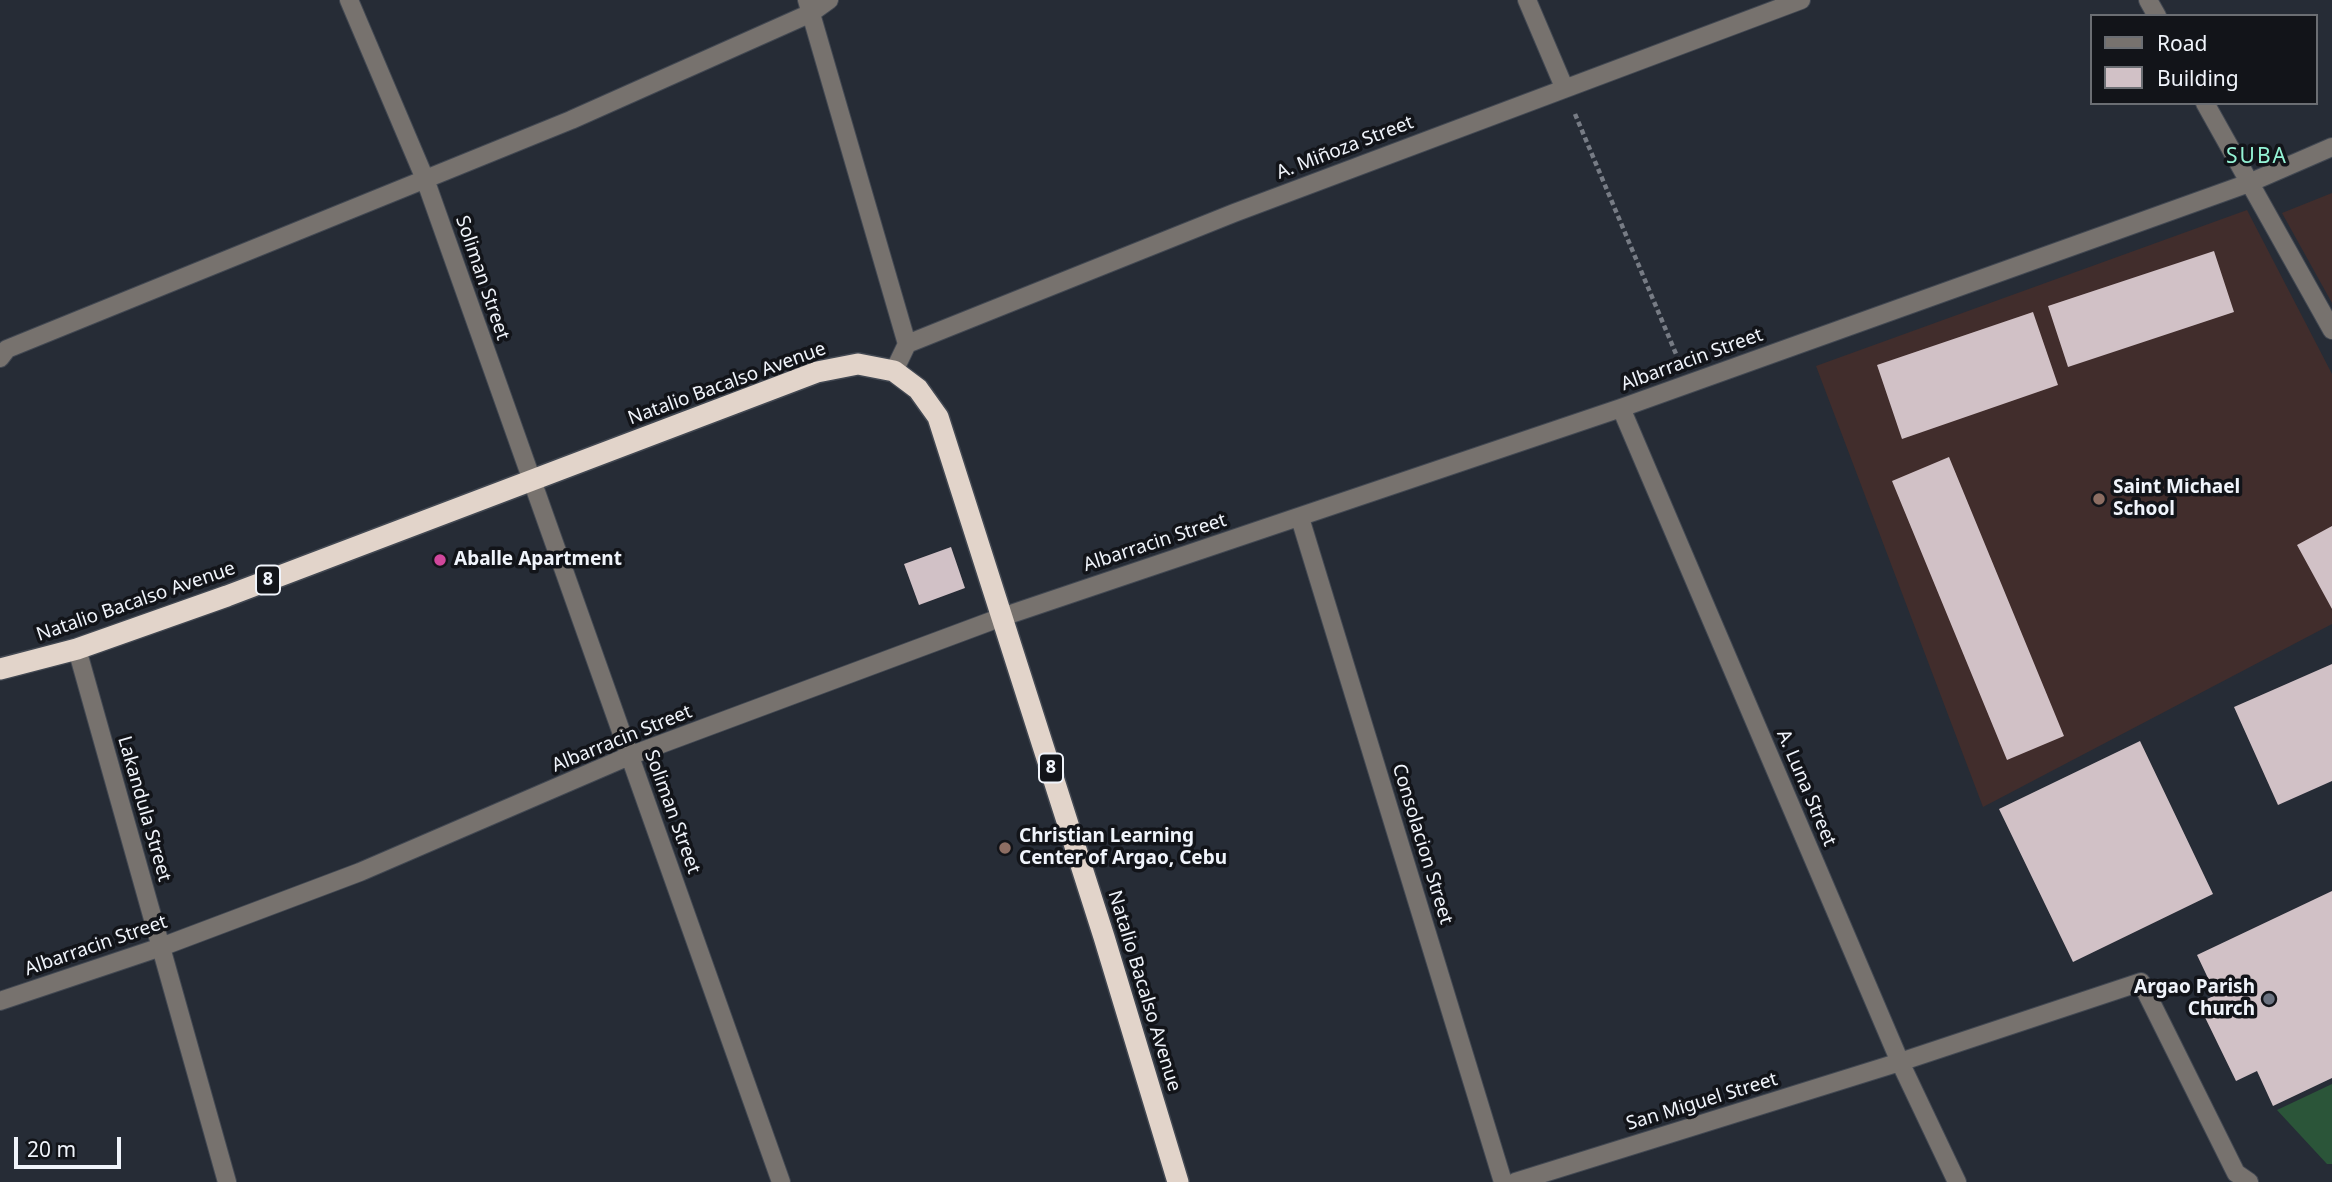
<!DOCTYPE html>
<meta charset="utf-8">
<style>
body{margin:0}
#map{position:relative;width:2332px;height:1182px;overflow:hidden;background:#262c36;font-family:"Noto Sans",sans-serif}
canvas{display:block}
.legend{position:absolute;left:2090px;top:14px;width:228px;height:91px;box-sizing:border-box;background:#121419;border:2px solid #6b6e73;margin:0;padding:9px 12px;list-style:none;font-size:21px;color:#f0f4fb}
.legend li{display:flex;align-items:center;gap:14px;height:35px}
.legend b{width:35px;border:2px solid #6b6e73}
.scale{position:absolute;left:14px;top:1137px;width:107px;height:32px;box-sizing:border-box;border:4px solid #f0f4fb;border-top:0;padding-left:9px;font-size:21px;line-height:24px;white-space:nowrap;color:#f0f4fb;-webkit-text-stroke:5px #121419;paint-order:stroke}
</style>
<div id="map">
<canvas width="2332" height="1182"></canvas>
<ul class="legend">
<li><b style="height:9px;background:#77726e"></b>Road</li>
<li><b style="height:19px;background:#d1c1c6"></b>Building</li>
</ul>
<div class="scale">20 m</div>
</div>
<script>
const context = document.querySelector('canvas').getContext('2d');
context.lineJoin = 'round';
function fill(path, color) {
  context.fillStyle = color;
  context.fill(path, 'evenodd');
}
function shape(rows) {
  const path = new Path2D();
  for (const r of rows) {
    path.moveTo(r[0], r[1]);
    for (let i = 2; i < r.length; i += 2) path.lineTo(r[i], r[i + 1]);
  }
  return path;
}
function trace(path, color, width, dash) {
  context.strokeStyle = color;
  context.lineWidth = width;
  context.lineCap = dash ? 'butt' : 'round';
  context.setLineDash(dash || []);
  context.stroke(path);
}
function write(font, color, halo, rows, align = 'center') {
  context.font = font + ' "Noto Sans",sans-serif';
  context.lineWidth = 7;
  context.setLineDash([]);
  context.textBaseline = 'middle';
  context.strokeStyle = halo;
  context.fillStyle = color;
  for (const [text, x, y, turn = 0] of rows) {
    context.save();
    context.translate(x, y);
    context.rotate((+turn || 0) * Math.PI / 180);
    context.textAlign = isNaN(turn) ? turn : align;
    if (halo) context.strokeText(text, 0, 0);
    context.fillText(text, 0, 0);
    context.restore();
  }
}
fill(shape([
 [2332,193,2332,303,2282,213],
 [2247,210,2332,374,2332,624,1983,807,1816,366]
]), '#412d2c');
fill(shape([
 [2332,1084,2332,1164,2327,1164,2277,1110]
]), '#2b5539');
fill(shape([
 [2214,251,2234,312,2068,367,2048,306],
 [2033,312,2058,385,1902,439,1877,365],
 [1949,457,2064,736,2007,760,1892,481],
 [2332,526,2332,609,2297,545],
 [951,547,965,588,919,605,904,564],
 [2332,664,2332,781,2278,805,2234,707],
 [2140,741,2213,894,2073,962,1999,809],
 [2332,891,2332,1078,2273,1106,2257,1071,2236,1081,2198,1003,2216,995,2197,955]
]), '#d1c1c6');
const minor = shape([
 [349,0,425,179,781,1182],
 [807,0,907,344,894,371],
 [1527,0,1564,87],
 [2148,0,2157,16],
 [2205,103,2332,330],
 [907,344,1234,213,1801,0],
 [0,358,7,349,571,120,811,13,829,0],
 [1621,408,1900,1062,1957,1182],
 [1300,518,1503,1182],
 [77,649,227,1182],
 [0,1001,161,947,360,872,629,756,1002,617,1621,408,2249,183,2332,147],
 [1515,1182,1900,1062,2141,982,2236,1173,2249,1182]
]);
const highway = shape([
 [0,669,77,649,227,596,817,372,858,364,894,371,918,389,938,417,1104,937,1178,1182]
]);
trace(minor, '#424852', 20);
trace(highway, '#424852', 24);
trace(shape([
 [1575,114,1679,361]
]), '#777c85', 4.5, [5, 3.5]);
trace(minor, '#77726e', 18);
trace(highway, '#e2d4ca', 21);
for (const [x, y, r, color] of [
 [2099,499,7,"#8d6e63"],
 [440,560,7,"#d1479c"],
 [1005,848,7,"#8d6e63"],
 [2269,999,7,"#6b7280"]
]) {
  const dot = new Path2D();
  dot.arc(x, y, r, 0, 2 * Math.PI);
  context.fillStyle = color;
  context.fill(dot);
  trace(dot, '#121419', 2.5);
}
for (const [x, y, w] of [
 [268,580,24],
 [1051,768,24]
]) {
  const box = new Path2D();
  box.roundRect(x - w / 2, y - 14.5, w, 29, 5);
  context.fillStyle = '#121419';
  context.fill(box);
  trace(box, '#f0f4fb', 2);
}
write('bold 18px', '#f0f4fb', null, [
 ["8",268,580],
 ["8",1051,768]
]);
write('19px', '#f0f4fb', '#121419', [
 ["A. Miñoza Street",1345,148,-21],
 ["Soliman Street",482,278,71],
 ["Albarracin Street",1692,360,-20],
 ["Natalio Bacalso Avenue",727,384,-20],
 ["Albarracin Street",1155,543,-18],
 ["Natalio Bacalso Avenue",136,602,-19],
 ["Albarracin Street",622,739,-22],
 ["A. Luna Street",1806,788,67],
 ["Lakandula Street",144,809,74],
 ["Soliman Street",672,812,70],
 ["Consolacion Street",1422,844,73],
 ["Albarracin Street",96,946,-19],
 ["Natalio Bacalso Avenue",1144,991,73],
 ["San Miguel Street",1702,1102,-17]
]);
write('bold 19px', '#f0f4fb', '#121419', [
 ["Saint Michael",2113,488],
 ["School",2113,510],
 ["Aballe Apartment",454,560],
 ["Christian Learning",1019,837],
 ["Center of Argao, Cebu",1019,859],
 ["Argao Parish",2255,988,"right"],
 ["Church",2255,1010,"right"]
], 'left');
context.letterSpacing = '2px';
write('21px', '#94f3d5', '#121419', [
 ["SUBA",2257,157]
]);
context.letterSpacing = '0px';
</script>
